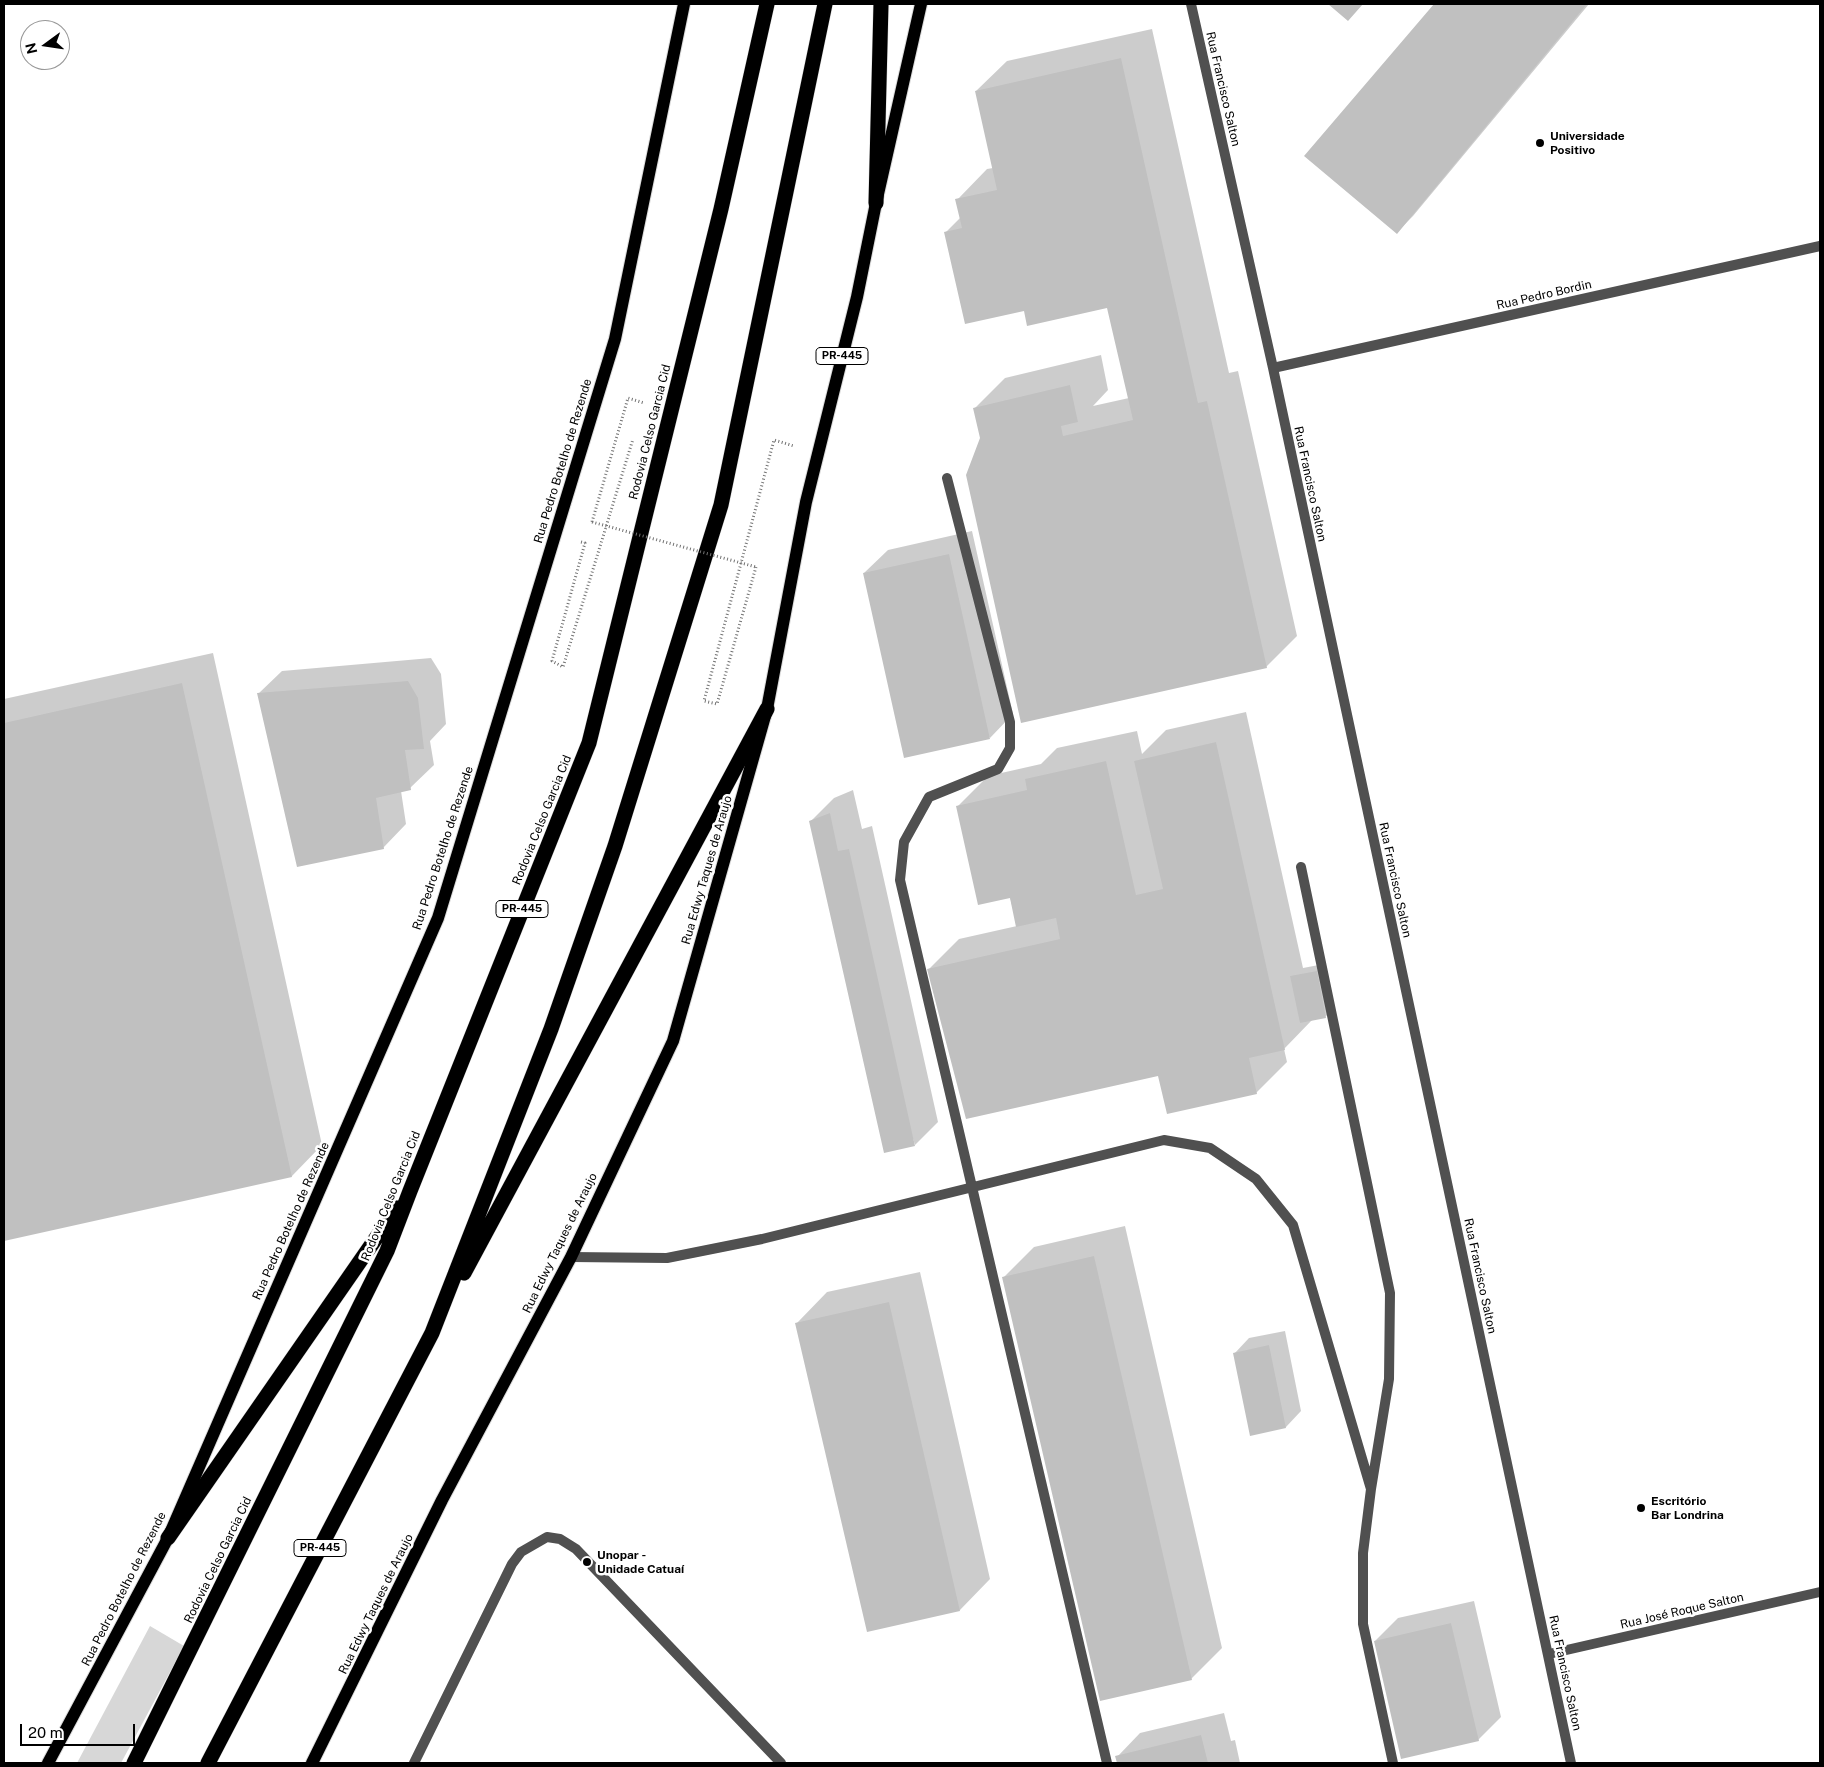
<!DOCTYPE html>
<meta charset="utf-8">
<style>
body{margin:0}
#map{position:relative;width:1824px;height:1767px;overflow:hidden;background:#fff;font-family:"Public Sans",sans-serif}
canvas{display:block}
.frame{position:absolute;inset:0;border:5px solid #000;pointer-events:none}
.north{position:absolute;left:20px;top:20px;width:50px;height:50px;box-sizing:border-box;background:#fff;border:1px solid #999;border-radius:50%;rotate:256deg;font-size:14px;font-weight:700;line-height:20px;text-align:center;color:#000}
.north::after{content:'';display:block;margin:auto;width:18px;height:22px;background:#000;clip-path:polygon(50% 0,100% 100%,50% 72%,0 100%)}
.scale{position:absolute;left:20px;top:1724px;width:115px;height:22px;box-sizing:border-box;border:2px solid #000;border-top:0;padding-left:6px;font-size:15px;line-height:18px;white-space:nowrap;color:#000;-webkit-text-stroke:4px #fff;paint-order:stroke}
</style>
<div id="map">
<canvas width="1824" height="1767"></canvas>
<div class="frame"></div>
<div class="north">N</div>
<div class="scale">20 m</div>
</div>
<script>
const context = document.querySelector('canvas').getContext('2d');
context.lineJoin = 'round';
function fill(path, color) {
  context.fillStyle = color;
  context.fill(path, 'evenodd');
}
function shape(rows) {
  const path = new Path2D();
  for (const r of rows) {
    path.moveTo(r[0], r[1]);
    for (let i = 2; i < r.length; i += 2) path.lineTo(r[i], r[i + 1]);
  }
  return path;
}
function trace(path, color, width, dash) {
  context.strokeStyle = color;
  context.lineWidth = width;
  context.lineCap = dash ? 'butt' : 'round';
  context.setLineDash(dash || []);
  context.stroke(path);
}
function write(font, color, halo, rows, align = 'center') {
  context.font = font + ' "Public Sans",sans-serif';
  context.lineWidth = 5;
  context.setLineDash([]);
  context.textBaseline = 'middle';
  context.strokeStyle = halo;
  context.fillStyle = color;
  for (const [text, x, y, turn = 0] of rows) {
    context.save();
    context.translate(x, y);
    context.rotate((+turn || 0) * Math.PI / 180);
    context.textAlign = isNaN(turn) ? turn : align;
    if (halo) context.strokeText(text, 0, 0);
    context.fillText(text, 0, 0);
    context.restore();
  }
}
fill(shape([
 [150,1626,184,1646,121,1763,77,1763]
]), '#d7d7d7');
fill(shape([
 [1436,4,1589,4,1413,216,1397,232,1305,156],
 [1152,29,1229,373,1238,371,1297,636,1266,667,981,438,975,408,1005,378,1101,355,1108,390,1093,406,1129,398,1108,306,1025,309,946,232,961,217,957,200,987,169,993,168,976,91,1007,61],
 [972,531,1013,714,990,738,864,573,888,550],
 [213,653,322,1145,292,1176,4,1240,4,699],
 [431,658,441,674,446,724,430,741,434,765,410,788,401,791,406,824,383,848,258,694,282,671],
 [1246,712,1303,968,1324,964,1333,1010,1325,1017,1313,1019,1284,1049,1287,1062,1256,1093,1159,1074,929,969,959,939,1017,926,1010,897,957,807,988,776,1041,764,1057,748,1137,731,1142,754,1166,730],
 [853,790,862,829,872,826,938,1122,915,1145,811,821,834,798],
 [1125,1226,1222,1648,1191,1679,1004,1277,1034,1247],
 [920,1272,990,1579,960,1610,868,1631,797,1323,827,1292],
 [1285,1331,1301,1411,1286,1427,1251,1434,1234,1354,1249,1338],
 [1474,1601,1501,1717,1478,1740,1375,1641,1398,1618],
 [1224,1713,1231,1741,1235,1740,1240,1763,1118,1763,1117,1757,1140,1733]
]), '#0003');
fill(shape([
 [1328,4,1363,4,1348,21],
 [1434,4,1587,4,1397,234,1304,156],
 [1121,58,1198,403,1207,401,1267,668,1021,723,966,475,980,438,973,408,1070,385,1078,422,1061,426,1063,436,1133,420,1107,308,1027,326,1024,311,965,324,944,232,962,228,955,199,997,190,975,91],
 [949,554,990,739,904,758,863,573],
 [408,681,418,698,424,749,405,750,411,790,376,798,384,849,297,867,257,693],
 [182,683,292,1177,4,1241,4,723],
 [1216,742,1285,1050,1249,1058,1257,1094,1167,1114,1158,1076,966,1119,927,969,1060,939,1056,918,1016,927,1010,898,978,905,956,806,1027,790,1025,779,1106,761,1136,895,1163,889,1134,761],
 [830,813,838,851,849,849,915,1146,884,1153,809,821],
 [1317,971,1326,1018,1300,1023,1290,976],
 [1094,1256,1192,1680,1100,1701,1002,1277],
 [889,1302,960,1611,867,1632,795,1323],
 [1269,1345,1286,1428,1250,1436,1233,1353],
 [1451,1623,1479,1741,1401,1759,1374,1641],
 [1201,1735,1208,1763,1117,1763,1115,1756]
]), '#c0c0c0');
const primary = shape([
 [48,1763,168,1538,438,918,615,339,684,4],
 [312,1763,442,1500,571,1257,673,1041,767,709,806,502,857,297,876,203,921,4]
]);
const highway = shape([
 [876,203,881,4],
 [464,1273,767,709],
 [168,1538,397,1208],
 [134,1763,387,1251,410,1191,589,743,721,209,767,4],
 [208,1763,432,1333,551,1029,615,846,721,505,825,4]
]);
trace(primary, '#dbdbdb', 14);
trace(highway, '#dbdbdb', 16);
trace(shape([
 [592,522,628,398,644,403,644,404],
 [581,542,585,543,552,661,563,667,633,439],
 [756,567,717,704,704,701,774,440,794,446]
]), '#727272', 3, [1, 2.5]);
trace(shape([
 [947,478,1010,722,1010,748,998,769,929,797,904,842,900,880,1107,1763],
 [1301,867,1390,1293,1389,1379,1371,1489,1363,1553,1363,1624,1393,1763],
 [571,1257,667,1258,762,1239,1164,1140,1210,1148,1256,1179,1293,1225,1371,1489],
 [414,1763,512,1564,521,1552,547,1537,560,1539,576,1549,781,1763]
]), '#505050', 10);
trace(shape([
 [1191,4,1273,368,1571,1763],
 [1273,368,1820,246],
 [1549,1654,1820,1592]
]), '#505050', 10);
trace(primary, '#000', 12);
trace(highway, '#000', 15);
trace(shape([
 [592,522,756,567]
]), '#727272', 3, [1, 2.5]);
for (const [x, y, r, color] of [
 [1540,143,5,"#000"],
 [1641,1508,5,"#000"],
 [587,1562,5,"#000"]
]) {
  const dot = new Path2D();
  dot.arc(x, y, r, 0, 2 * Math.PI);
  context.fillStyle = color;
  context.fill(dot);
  trace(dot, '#fff', 2);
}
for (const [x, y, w] of [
 [842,356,52],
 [522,909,52],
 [320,1548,52]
]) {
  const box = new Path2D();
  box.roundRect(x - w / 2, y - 8.5, w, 17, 4);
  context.fillStyle = '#fff';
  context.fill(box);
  trace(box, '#000', 1);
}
write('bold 11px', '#000', null, [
 ["PR-445",842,356],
 ["PR-445",522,909],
 ["PR-445",320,1548]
]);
write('12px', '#000', '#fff', [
 ["Rua Francisco Salton",1223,89,77],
 ["Rua Pedro Bordin",1544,295,-13],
 ["Rodovia Celso Garcia Cid",650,432,-76],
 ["Rua Pedro Botelho de Rezende",563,461,-73],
 ["Rua Francisco Salton",1310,484,78],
 ["Rodovia Celso Garcia Cid",542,820,-68],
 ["Rua Pedro Botelho de Rezende",443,848,-72],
 ["Rua Edwy Taques de Araujo",707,870,-74],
 ["Rua Francisco Salton",1395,880,78],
 ["Rodovia Celso Garcia Cid",391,1196,-68],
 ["Rua Pedro Botelho de Rezende",291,1221,-66],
 ["Rua Edwy Taques de Araujo",560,1243,-64],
 ["Rua Francisco Salton",1480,1276,78],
 ["Rodovia Celso Garcia Cid",218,1560,-64],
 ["Rua Pedro Botelho de Rezende",124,1589,-63],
 ["Rua Edwy Taques de Araujo",376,1604,-64],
 ["Rua José Roque Salton",1682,1611,-13],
 ["Rua Francisco Salton",1565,1673,78]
]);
write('bold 12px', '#000', '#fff', [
 ["Universidade",1550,136],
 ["Positivo",1550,150],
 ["Escritório",1651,1501],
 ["Bar Londrina",1651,1515],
 ["Unopar -",597,1555],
 ["Unidade Catuaí",597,1569]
], 'left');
</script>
